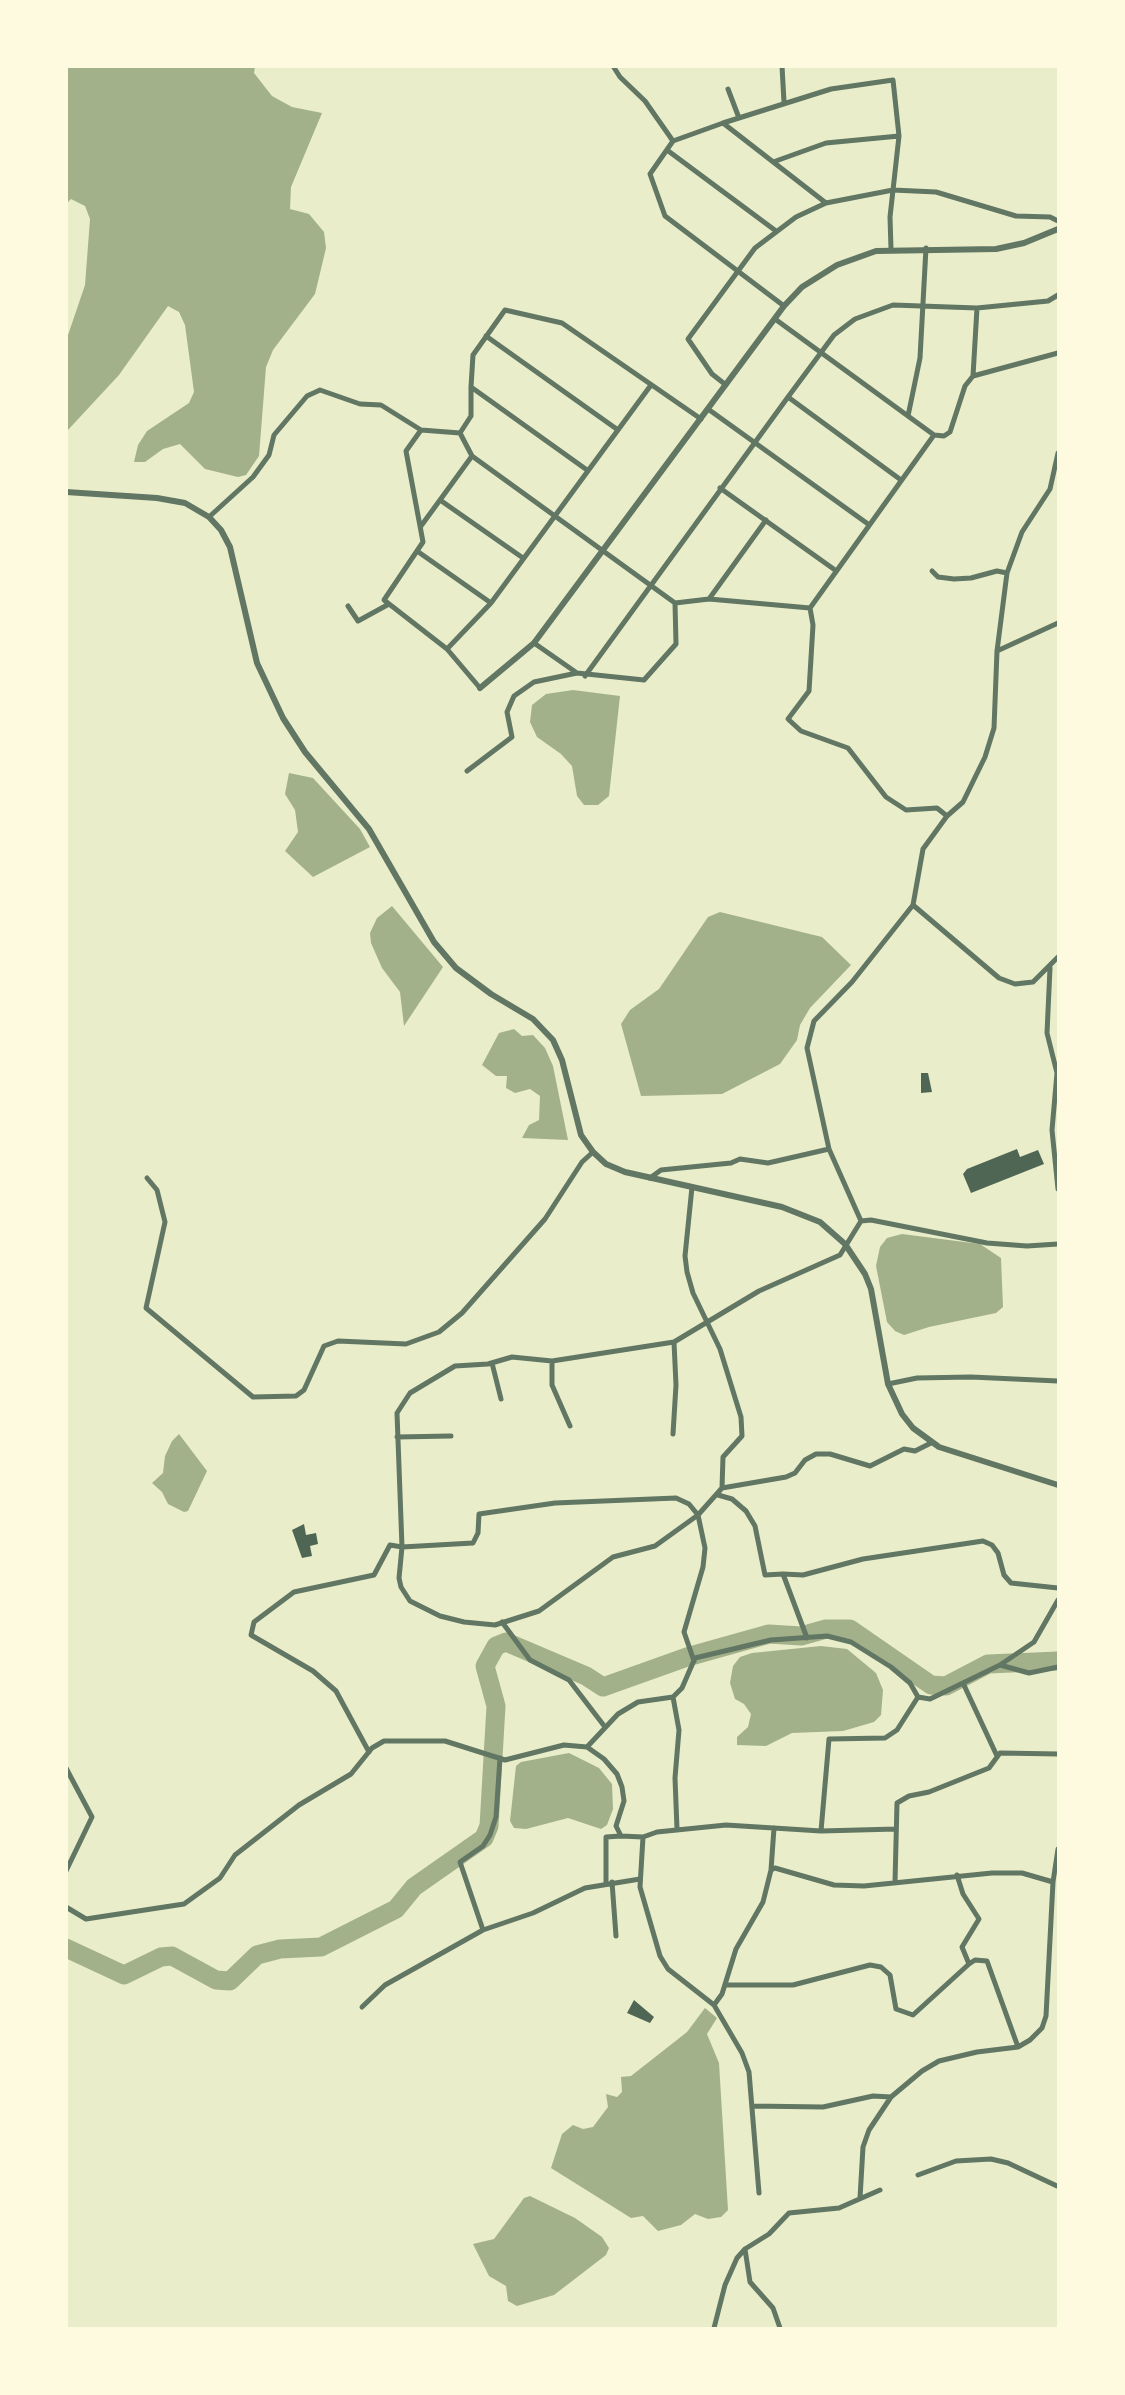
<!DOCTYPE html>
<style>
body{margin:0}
#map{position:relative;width:1125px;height:2395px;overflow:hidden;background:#e9edc9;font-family:"PT Sans Narrow",sans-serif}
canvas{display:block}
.frame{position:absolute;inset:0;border:68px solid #fefae0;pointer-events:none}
</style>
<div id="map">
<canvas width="1125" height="2395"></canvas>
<div class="frame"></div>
</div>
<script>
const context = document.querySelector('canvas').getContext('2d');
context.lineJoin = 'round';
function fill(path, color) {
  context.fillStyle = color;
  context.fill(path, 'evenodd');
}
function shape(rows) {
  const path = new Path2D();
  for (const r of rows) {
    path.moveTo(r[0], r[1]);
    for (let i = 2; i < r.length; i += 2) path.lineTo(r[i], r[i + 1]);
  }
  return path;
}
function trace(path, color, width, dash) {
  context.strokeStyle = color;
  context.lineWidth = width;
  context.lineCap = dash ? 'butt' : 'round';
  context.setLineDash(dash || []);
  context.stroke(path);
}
fill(shape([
 [67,66,255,67,254,73,272,96,292,107,322,113,291,187,290,209,309,214,324,232,326,248,321,269,315,294,273,350,266,367,259,456,246,475,238,477,205,469,180,444,163,449,145,462,134,462,138,445,147,431,189,403,194,392,185,325,179,312,168,306,119,375,67,431,67,338,85,285,90,219,85,206,71,199,67,203],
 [573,690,620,696,609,796,598,805,584,805,577,796,572,766,561,754,537,737,530,722,532,705,546,694],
 [289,773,313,778,360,829,370,847,313,877,285,851,298,832,295,810,285,794],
 [392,906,443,967,404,1026,400,992,382,968,371,943,370,933,377,918],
 [720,912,822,937,851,965,810,1008,800,1025,797,1040,780,1064,722,1094,641,1096,621,1024,630,1010,659,989,708,917],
 [514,1029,522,1036,533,1035,545,1048,553,1066,568,1140,522,1138,529,1125,539,1120,540,1096,530,1089,515,1093,506,1088,507,1076,496,1076,482,1065,499,1033],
 [902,1234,980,1244,1001,1258,1003,1307,996,1313,929,1327,904,1335,895,1331,887,1322,876,1266,880,1247,887,1238],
 [179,1434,207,1471,188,1511,184,1512,168,1504,162,1492,152,1483,163,1473,165,1456,172,1441],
 [821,1646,847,1649,876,1673,883,1690,881,1715,874,1722,843,1731,792,1733,766,1746,737,1745,737,1737,748,1727,751,1714,744,1704,735,1699,730,1683,733,1666,740,1657,752,1653],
 [569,1753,599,1768,612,1784,613,1809,607,1825,601,1829,568,1818,526,1829,514,1828,510,1821,516,1766,521,1762],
 [705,2008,717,2018,707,2034,719,2063,728,2210,721,2217,708,2219,695,2214,681,2225,658,2231,643,2216,631,2218,551,2168,562,2134,573,2125,583,2129,593,2127,608,2107,606,2094,617,2097,622,2092,621,2077,631,2076,687,2032],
 [530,2196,575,2218,602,2237,609,2248,606,2255,554,2295,517,2306,508,2301,506,2286,489,2276,473,2244,494,2239,524,2198]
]), '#a3b18a');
trace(shape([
 [66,1948,124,1975,161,1957,172,1956,216,1980,230,1981,257,1955,280,1949,321,1947,396,1909,414,1887,484,1838,489,1826,496,1706,485,1666,496,1646,506,1642,586,1676,603,1687,687,1657,769,1634,801,1636,826,1629,850,1629,931,1685,946,1686,988,1664,1058,1661]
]), '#a3b18a', 19);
fill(shape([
 [921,1073,928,1073,932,1092,921,1093],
 [1017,1149,1020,1157,1038,1150,1044,1164,971,1193,963,1174,967,1169],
 [304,1524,306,1535,316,1533,318,1544,310,1546,312,1556,302,1558,292,1530],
 [634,2000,654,2017,650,2023,627,2013]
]), '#4f6655');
trace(shape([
 [613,66,620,77,645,101,673,141],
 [782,66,784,102],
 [728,89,739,118],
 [723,123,673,141,650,174,665,216,784,306],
 [667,150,776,231],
 [773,162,826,143,899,136,890,217,891,249],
 [826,203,723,123,831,89,893,80,899,136],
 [775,319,934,435,944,436,950,432,965,386,973,376,1058,353],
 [486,336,618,430],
 [973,376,977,308,1048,301,1058,295],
 [726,385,712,374,688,339,755,248,796,217,826,203,893,190,936,192,1016,216,1050,217,1058,221],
 [471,387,471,416,460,433,472,456,675,603,709,599,810,608],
 [708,409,868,524],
 [908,416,920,358,926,248],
 [421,430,406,451,423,542,384,600,447,649,480,688],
 [934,435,810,608,813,625,809,691,788,719,801,731,848,748,886,797,906,810,937,808,947,816],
 [472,456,440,500,523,558],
 [587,470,471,387,473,355,505,310,562,323,701,419],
 [901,480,788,397,834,335,855,319,893,305,977,308],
 [720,488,835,570],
 [209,517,253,477,269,455,274,435,307,396,320,390,360,404,381,405,421,430,460,433],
 [421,526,440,500],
 [417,551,491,603,651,385],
 [932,571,938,577,954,579,971,578,997,571,1007,573],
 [709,599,766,520],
 [348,606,358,621,389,604],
 [534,643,577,673],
 [447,649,491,603],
 [997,651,1058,623],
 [585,676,788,397],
 [467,771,512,737,507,712,514,696,534,682,577,673,644,680,676,644,675,603],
 [913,905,999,978,1015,984,1033,982,1058,957],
 [1050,968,1047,1033,1057,1073,1052,1130,1058,1189],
 [147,1178,157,1190,165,1222,146,1308,253,1397,296,1396,304,1390,324,1346,338,1341,406,1344,439,1332,462,1313,545,1219,582,1162,593,1152],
 [650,1178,661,1170,731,1163,740,1159,768,1163,829,1149],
 [692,1187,685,1256,687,1272,693,1293,720,1349,741,1417,742,1436,723,1457,722,1488,698,1515,705,1548,703,1567,684,1632,694,1661],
 [861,1221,829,1149,807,1048,814,1021,852,982,913,905,923,849,947,816,963,802,985,757,994,728,997,651,1007,573,1022,532,1050,489,1058,453],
 [552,1361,552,1385,570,1426],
 [492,1363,501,1399],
 [888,1384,917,1378,971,1377,1058,1381],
 [673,1434,676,1385,674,1342],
 [397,1437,451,1436],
 [722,1488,786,1477,795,1473,805,1460,816,1454,830,1454,870,1466,904,1449,915,1451,931,1443],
 [718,1495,732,1499,746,1511,755,1526,765,1575,783,1574,807,1638],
 [783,1574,803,1575,863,1559,983,1541,992,1545,998,1553,1004,1575,1011,1583,1058,1588],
 [502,1622,530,1660,569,1680,605,1727],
 [1000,1665,1029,1673,1058,1667],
 [963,1683,997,1756],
 [673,1697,679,1730,675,1778,677,1829],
 [918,1697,930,1699,1000,1665,1034,1642,1058,1600],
 [587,1747,618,1714,638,1702,673,1697,682,1688,695,1658,771,1640,827,1636,851,1642,891,1667,910,1683,918,1697],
 [369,1752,336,1691,313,1671,251,1635,254,1622,294,1592,374,1575,390,1545,402,1547,399,1578,401,1587,410,1601,440,1616,464,1622,495,1625,539,1611,613,1557,655,1546,698,1515,689,1504,676,1498,555,1503,479,1514,478,1533,473,1543,402,1547,397,1413,410,1393,455,1366,488,1364,512,1357,552,1361,674,1342,759,1291,840,1255,861,1221,871,1220,987,1243,1027,1246,1058,1244],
 [500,1758,496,1817,490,1835,483,1846,460,1862,483,1930,533,1913,585,1888,640,1879],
 [66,1768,92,1817,66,1871],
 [821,1831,896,1829],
 [643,1837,640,1887,660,1956,668,1969,714,2005,742,2053,749,2072,759,2193],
 [771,1870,774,1828],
 [957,1875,963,1894,979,1919,962,1947,969,1964],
 [606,1882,606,1837,621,1836],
 [612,1882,616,1936],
 [895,1882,897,1803,909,1796,929,1792,989,1768,1000,1753,1058,1754],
 [66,1907,86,1919,184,1904,220,1878,235,1855,299,1805,351,1774,372,1748,384,1741,445,1741,505,1760,564,1745,587,1747,604,1759,617,1774,622,1787,624,1801,616,1826,621,1836,643,1837,657,1832,726,1825,821,1831,829,1739,885,1738,897,1730,918,1697],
 [725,1985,793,1985,870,1965,881,1967,890,1975,896,2009,913,2015,969,1964,975,1960,987,1961,1018,2047],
 [714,2005,722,1994,736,1949,763,1902,771,1870,775,1868,834,1885,864,1886,992,1873,1022,1873,1053,1882],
 [362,2007,385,1985,483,1930],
 [752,2106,823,2107,873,2096,891,2097],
 [918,2175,956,2161,991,2159,1008,2163,1057,2186],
 [860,2198,863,2147,869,2130,891,2097,922,2071,939,2061,977,2052,1018,2047,1030,2040,1042,2028,1046,2016,1053,1882,1058,1849],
 [714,2328,725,2285,737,2258,745,2249],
 [780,2328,773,2308,750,2282,745,2249,769,2234,789,2213,839,2208,880,2190]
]), '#617663', 5);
trace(shape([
 [66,492,157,498,185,503,209,517,221,530,230,547,257,663,283,718,305,752,369,829,434,942,456,968,491,994,533,1019,553,1040,562,1060,581,1135,593,1152,606,1164,625,1172,782,1207,820,1222,845,1244,865,1274,871,1289,888,1384,902,1414,913,1428,939,1447,1058,1485],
 [480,688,534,643,784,306,802,287,837,265,876,251,996,249,1024,243,1058,229]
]), '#617663', 6);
</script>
